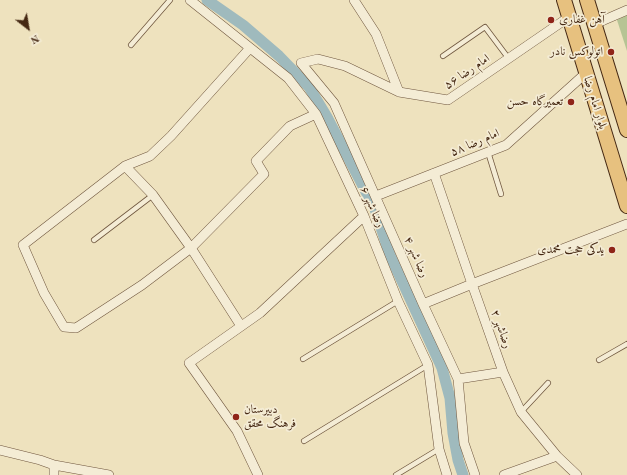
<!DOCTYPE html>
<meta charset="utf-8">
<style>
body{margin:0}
#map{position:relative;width:627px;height:475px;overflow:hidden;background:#eee2be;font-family:"Old Standard TT",serif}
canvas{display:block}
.north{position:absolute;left:8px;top:8px;width:40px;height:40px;-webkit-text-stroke:3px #f4ecd5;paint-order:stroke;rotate:149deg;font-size:11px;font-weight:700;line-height:16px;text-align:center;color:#452813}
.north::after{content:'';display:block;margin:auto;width:14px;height:18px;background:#452813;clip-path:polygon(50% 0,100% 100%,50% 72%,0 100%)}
</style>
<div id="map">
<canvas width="627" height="475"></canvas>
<div class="north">N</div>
</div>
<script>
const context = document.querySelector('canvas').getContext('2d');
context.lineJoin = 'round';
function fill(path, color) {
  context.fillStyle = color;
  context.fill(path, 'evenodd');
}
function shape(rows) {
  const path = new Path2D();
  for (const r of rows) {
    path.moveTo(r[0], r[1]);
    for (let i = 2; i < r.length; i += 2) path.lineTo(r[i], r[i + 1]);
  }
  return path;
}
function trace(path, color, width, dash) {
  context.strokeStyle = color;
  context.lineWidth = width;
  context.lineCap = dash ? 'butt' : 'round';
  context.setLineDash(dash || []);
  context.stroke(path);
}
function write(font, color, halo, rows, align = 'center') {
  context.font = font + ' "Old Standard TT",Amiri,serif';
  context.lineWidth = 3.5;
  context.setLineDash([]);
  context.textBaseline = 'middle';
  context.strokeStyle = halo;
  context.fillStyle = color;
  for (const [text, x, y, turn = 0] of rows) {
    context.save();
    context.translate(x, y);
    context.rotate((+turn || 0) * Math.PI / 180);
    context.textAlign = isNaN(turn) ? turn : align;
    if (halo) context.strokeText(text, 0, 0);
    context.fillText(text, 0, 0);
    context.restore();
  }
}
fill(shape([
 [627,15,627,51,617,20]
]), '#b6c494');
trace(shape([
 [207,0,243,25,279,56,309,87,327,117,375,209,390,255,442,368,450,398,453,433,458,460,463,475]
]), '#9fbabd', 11);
const lane = shape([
 [131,45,170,0],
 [443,56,485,27,509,59],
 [488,152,501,194],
 [94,240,153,195],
 [303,359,398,301],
 [599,360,627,344],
 [521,412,548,383],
 [304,441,428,365],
 [396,475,439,449]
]);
const street = shape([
 [190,0,288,78,316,114,364,216,398,301,428,365,439,449,447,475],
 [354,0,376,34,399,92],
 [595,24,627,10],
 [250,48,171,136,150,156,125,166,23,245,44,293,64,327,76,328,142,285,191,248,264,174,256,161,290,126,316,114],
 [125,166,153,195,191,248,241,326],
 [434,173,472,284,503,372,521,412,557,456,577,475],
 [376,196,506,145,586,73],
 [423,304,472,284,627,224],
 [458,379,503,372],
 [0,450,40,460,54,465,109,475],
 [54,475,54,465],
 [258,475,237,431,189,363,260,313,364,216],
 [475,475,464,443,458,379,423,304,334,103,301,63,318,59,345,66,399,92,448,100,569,17],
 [504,475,557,456]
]);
const primary = shape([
 [564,0,627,206],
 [587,0,627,130]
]);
trace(lane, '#6f563e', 6);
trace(street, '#6f563e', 10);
trace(primary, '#452813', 16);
trace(lane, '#f4ecd5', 4.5);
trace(street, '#f4ecd5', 9);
trace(primary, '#e7c17f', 14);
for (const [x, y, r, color] of [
 [551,20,4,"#8f2418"],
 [611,52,4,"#8f2418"],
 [571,102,4,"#8f2418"],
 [612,250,4,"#8f2418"],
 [236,417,4,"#8f2418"]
]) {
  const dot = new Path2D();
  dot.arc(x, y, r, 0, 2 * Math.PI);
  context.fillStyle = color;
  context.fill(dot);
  trace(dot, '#f4ecd5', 1.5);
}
write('12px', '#452813', '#f4ecd5', [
 ["آهن غفاری",559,20,"left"],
 ["اتولوکس نادر",603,52],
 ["تعمیرگاه حسن",563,102],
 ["یدکی حجت محمدی",604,250],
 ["دبیرستان",244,410,"left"],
 ["فرهنگ محقق",244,424,"left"]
], 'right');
write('12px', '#452813', '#f4ecd5', [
 ["امام رضا ۵۶",467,72,-34],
 ["بلوار امام رضا",595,103,73],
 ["امام رضا ۵۸",475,143,-23],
 ["رضا شهر ۶",372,207,66],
 ["رضا شهر ۴",416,257,66],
 ["رضاشهر ۲",501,329,70]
]);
</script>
